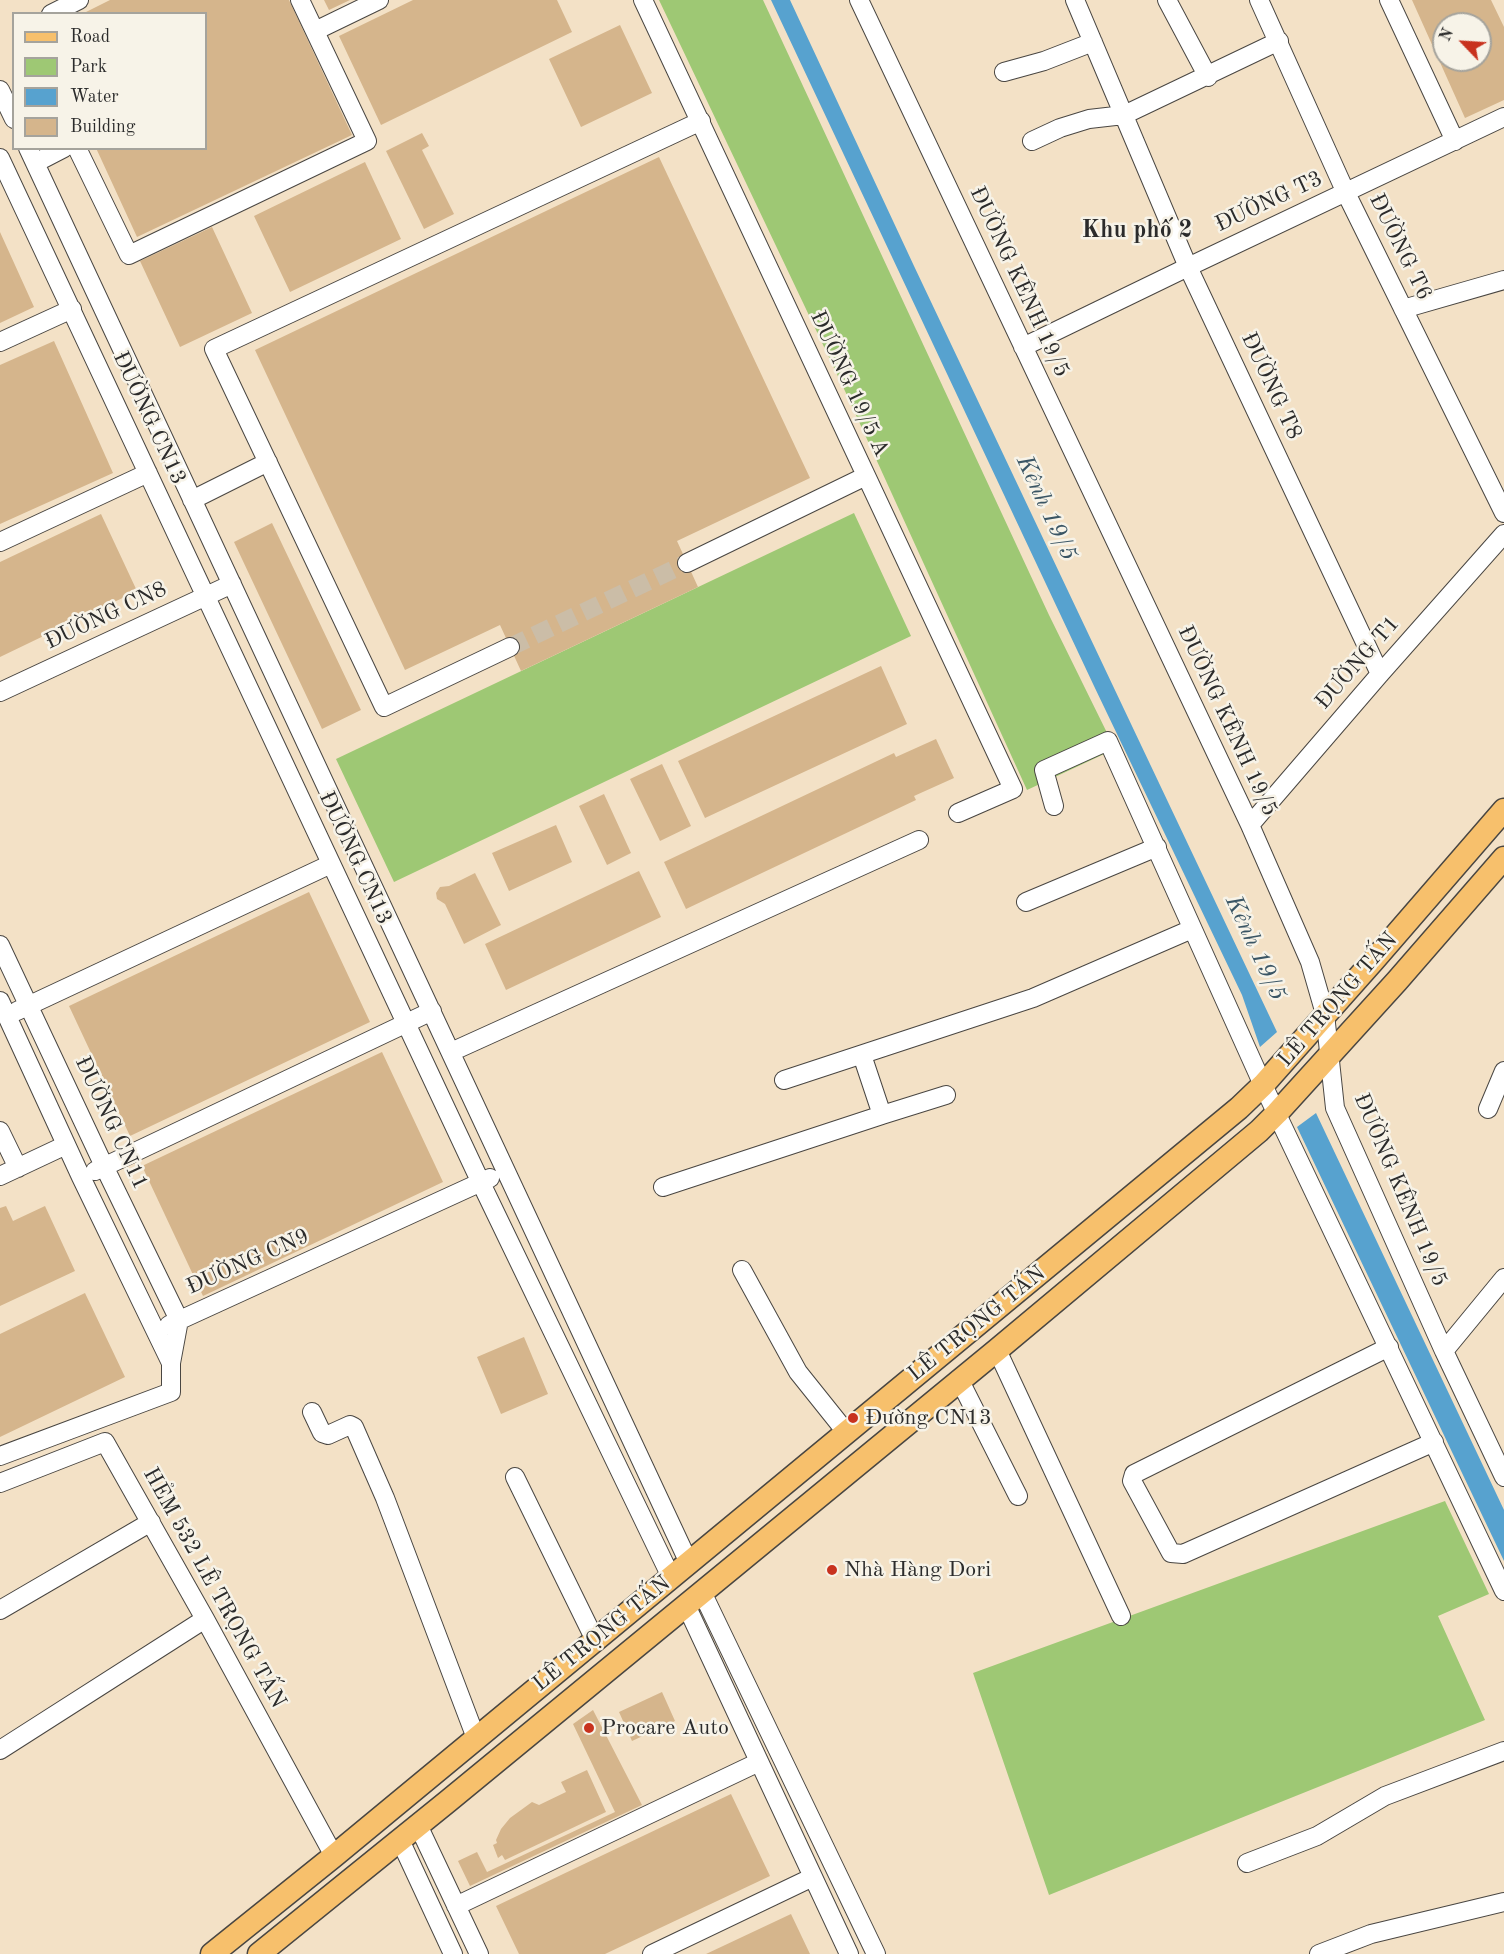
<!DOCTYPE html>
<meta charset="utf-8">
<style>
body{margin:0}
#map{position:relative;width:1504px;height:1954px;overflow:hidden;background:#f3e1c6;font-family:"Old Standard TT",serif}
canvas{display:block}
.legend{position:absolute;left:12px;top:12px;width:195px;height:138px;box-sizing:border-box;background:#f7f3e8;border:2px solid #a5a39c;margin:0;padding:8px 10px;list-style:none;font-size:18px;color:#2b2b2b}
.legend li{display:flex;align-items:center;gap:12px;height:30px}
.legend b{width:30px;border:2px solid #a5a39c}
.north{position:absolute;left:1432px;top:12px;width:60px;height:60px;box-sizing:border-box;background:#f7f3e8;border:2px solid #a5a39c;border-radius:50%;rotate:295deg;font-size:16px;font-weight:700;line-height:24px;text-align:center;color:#2b2b2b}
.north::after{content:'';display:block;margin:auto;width:21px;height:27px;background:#c8321e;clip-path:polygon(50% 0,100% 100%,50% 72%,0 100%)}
</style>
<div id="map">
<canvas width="1504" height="1954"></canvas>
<ul class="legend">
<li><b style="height:8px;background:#f7c06c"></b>Road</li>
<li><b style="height:16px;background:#9ec874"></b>Park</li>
<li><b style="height:16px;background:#57a2cf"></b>Water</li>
<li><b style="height:16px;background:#d5b58c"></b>Building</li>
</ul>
<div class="north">N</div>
</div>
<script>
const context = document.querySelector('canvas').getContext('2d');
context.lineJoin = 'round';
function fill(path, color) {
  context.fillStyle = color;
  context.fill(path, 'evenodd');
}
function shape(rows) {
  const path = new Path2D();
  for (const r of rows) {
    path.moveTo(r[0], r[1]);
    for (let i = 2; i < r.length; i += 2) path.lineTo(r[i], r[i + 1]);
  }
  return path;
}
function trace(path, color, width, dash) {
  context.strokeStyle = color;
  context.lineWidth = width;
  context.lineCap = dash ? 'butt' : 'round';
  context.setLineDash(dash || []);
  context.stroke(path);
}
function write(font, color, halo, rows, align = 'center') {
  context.font = font + ' "Old Standard TT",serif';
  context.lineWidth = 5;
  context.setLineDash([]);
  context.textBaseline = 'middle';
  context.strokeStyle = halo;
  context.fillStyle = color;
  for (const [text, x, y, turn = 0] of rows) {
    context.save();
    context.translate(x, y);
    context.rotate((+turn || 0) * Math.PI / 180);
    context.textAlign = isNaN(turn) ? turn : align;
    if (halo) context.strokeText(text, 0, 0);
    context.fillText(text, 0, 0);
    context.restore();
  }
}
fill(shape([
 [659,0,763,0,1049,615,1115,749,1027,790,845,391],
 [854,513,911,636,394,882,336,759],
 [1445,1501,1489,1594,1438,1616,1485,1720,1049,1895,973,1673]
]), '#9ec874');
fill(shape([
 [771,0,790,0,914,266,1277,1032,1260,1047,1242,995,1094,686],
 [1316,1113,1504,1510,1504,1561,1297,1127]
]), '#57a2cf');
fill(shape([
 [110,0,289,0,352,135,137,237,96,148,206,148,206,14,82,14],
 [324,0,350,0,329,10],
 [413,0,557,0,572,32,381,125,339,36],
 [1412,0,1491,0,1504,27,1504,100,1465,118],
 [1444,24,1480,24,1480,60,1444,60],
 [620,25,652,93,581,127,549,59],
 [422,133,429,146,422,150,454,214,424,229,386,151],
 [659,157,810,478,677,541,698,587,521,671,500,625,405,670,255,350],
 [365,162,401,239,290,292,254,216],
 [212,227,252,313,180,347,140,261],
 [0,232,34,307,0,323],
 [54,341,113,473,0,524,0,365],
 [101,514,137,591,0,657,0,562],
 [272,523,361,710,322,729,234,542],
 [881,666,907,724,705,818,678,761],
 [936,739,954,778,914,796,916,800,686,909,664,862,894,753,896,757],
 [662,764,691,826,660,841,630,779],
 [604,794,631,853,607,865,579,806],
 [556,825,572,862,509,891,492,853],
 [639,871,661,917,506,990,485,944],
 [475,873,501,925,464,944,445,904,437,899,436,893,440,887,449,886],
 [309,892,370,1022,130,1136,69,1006],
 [382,1052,443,1182,203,1296,142,1166],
 [6,1206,13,1221,45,1206,75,1271,0,1306,0,1208],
 [85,1293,125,1377,0,1437,0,1334],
 [524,1337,548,1394,501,1414,477,1357],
 [662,1692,675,1721,632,1741,619,1712],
 [593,1710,642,1805,470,1886,458,1861,477,1852,487,1872,615,1812,573,1724],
 [587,1770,606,1812,505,1860,502,1855,498,1858,493,1845,497,1843,496,1840,501,1829,510,1818,532,1802,539,1805,566,1792,561,1782],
 [731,1794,770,1876,605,1954,519,1954,496,1906],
 [791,1914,810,1954,706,1954]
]), '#d5b58c');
trace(shape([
 [510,647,687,563]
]), '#cbbda7', 18, [18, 9]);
const minor = shape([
 [643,0,1013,789,958,813],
 [859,0,1250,825,1310,962,1325,1014,1335,1108,1444,1351,1504,1477],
 [1075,0,1188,267,1380,674],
 [1167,0,1208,77],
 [1259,0,1346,193,1504,513],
 [1389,0,1455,141],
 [51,14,79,0],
 [315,31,379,0],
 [1004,72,1044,61,1093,42],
 [0,90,14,119],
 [1032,141,1060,128,1089,119,1124,115,1279,41],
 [28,148,689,1563],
 [77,148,129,255,367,141,300,0],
 [0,158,481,1183,671,1577],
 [35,163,64,148],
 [1403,309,1504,280],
 [0,342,72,309],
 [1023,347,1188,267,1504,117],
 [192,500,268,462],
 [0,542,148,473],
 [687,563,866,476],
 [510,647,384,707,214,349,701,121],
 [0,692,232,584],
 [1054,806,1044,770,1108,741,1263,1085,1504,1591],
 [1250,825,1380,674,1504,534],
 [1026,902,1157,847],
 [0,945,104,1166,179,1320],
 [0,1001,81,1177,171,1363],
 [17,1011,331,864],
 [451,1052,919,840],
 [862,1055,882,1115,946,1095],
 [784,1080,1033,998,1192,929],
 [1488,1109,1504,1071],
 [0,1131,18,1168],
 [95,1171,432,1011],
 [0,1176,66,1145],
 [663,1187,882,1115],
 [742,1270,798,1372,846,1432],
 [169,1325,490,1178],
 [1389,1347,1134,1474,1132,1481,1171,1553,1183,1554,1434,1442],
 [997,1350,1121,1616],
 [1444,1351,1504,1278],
 [959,1379,1018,1496],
 [312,1412,322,1433,328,1435,350,1425,354,1427,385,1498,476,1738],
 [0,1456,171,1392,171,1363,179,1320],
 [515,1477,595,1640],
 [0,1483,105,1442,205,1619,334,1856],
 [702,1592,876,1954],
 [686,1605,849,1954],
 [0,1610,151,1522],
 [0,1750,205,1619],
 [418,1825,479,1954],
 [400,1840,453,1954],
 [1247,1863,1317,1836,1385,1796,1504,1751],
 [456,1906,759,1762],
 [652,1954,813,1877],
 [1319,1954,1371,1934,1504,1902]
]);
const major = shape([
 [212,1954,334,1856,1239,1108,1263,1085,1374,960,1504,810],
 [259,1954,447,1802,997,1350,1259,1131,1277,1113,1397,981,1504,858]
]);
trace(minor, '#494642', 20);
trace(major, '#494642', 25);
trace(minor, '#fff', 18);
trace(major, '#f7c06c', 22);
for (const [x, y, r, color] of [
 [853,1418,6,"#c8321e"],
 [832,1570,6,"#c8321e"],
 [589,1728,6,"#c8321e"]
]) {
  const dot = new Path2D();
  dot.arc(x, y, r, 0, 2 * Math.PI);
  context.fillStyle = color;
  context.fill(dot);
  trace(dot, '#f7f3e8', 2);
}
write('22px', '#2b2b2b', '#f7f3e8', [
 ["ĐƯỜNG T3",1269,202,-25],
 ["ĐƯỜNG T6",1400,247,64],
 ["ĐƯỜNG KÊNH 19/5",1019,282,65],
 ["ĐƯỜNG 19/5 A",849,384,65],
 ["ĐƯỜNG T8",1271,386,65],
 ["ĐƯỜNG CN13",149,418,65],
 ["ĐƯỜNG CN8",106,616,-25],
 ["ĐƯỜNG T1",1358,663,-49],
 ["ĐƯỜNG KÊNH 19/5",1227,721,65],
 ["ĐƯỜNG CN13",355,858,65],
 ["LÊ TRỌNG TẤN",1338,1000,-49],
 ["ĐƯỜNG CN11",111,1123,65],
 ["ĐƯỜNG KÊNH 19/5",1400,1190,67],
 ["ĐƯỜNG CN9",248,1262,-24],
 ["LÊ TRỌNG TẤN",977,1324,-39],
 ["HẺM 532 LÊ TRỌNG TẤN",214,1588,61],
 ["LÊ TRỌNG TẤN",602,1634,-39]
]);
write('22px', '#2b2b2b', '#f7f3e8', [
 ["Đường CN13",865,1418],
 ["Nhà Hàng Dori",844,1570],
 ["Procare Auto",601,1728]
], 'left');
write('bold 24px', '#2b2b2b', '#f7f3e8', [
 ["Khu phố 2",1137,231]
]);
write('italic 24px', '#3a5564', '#f7f3e8', [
 ["Kênh 19/5",1046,508,65],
 ["Kênh 19/5",1255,948,65]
]);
</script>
